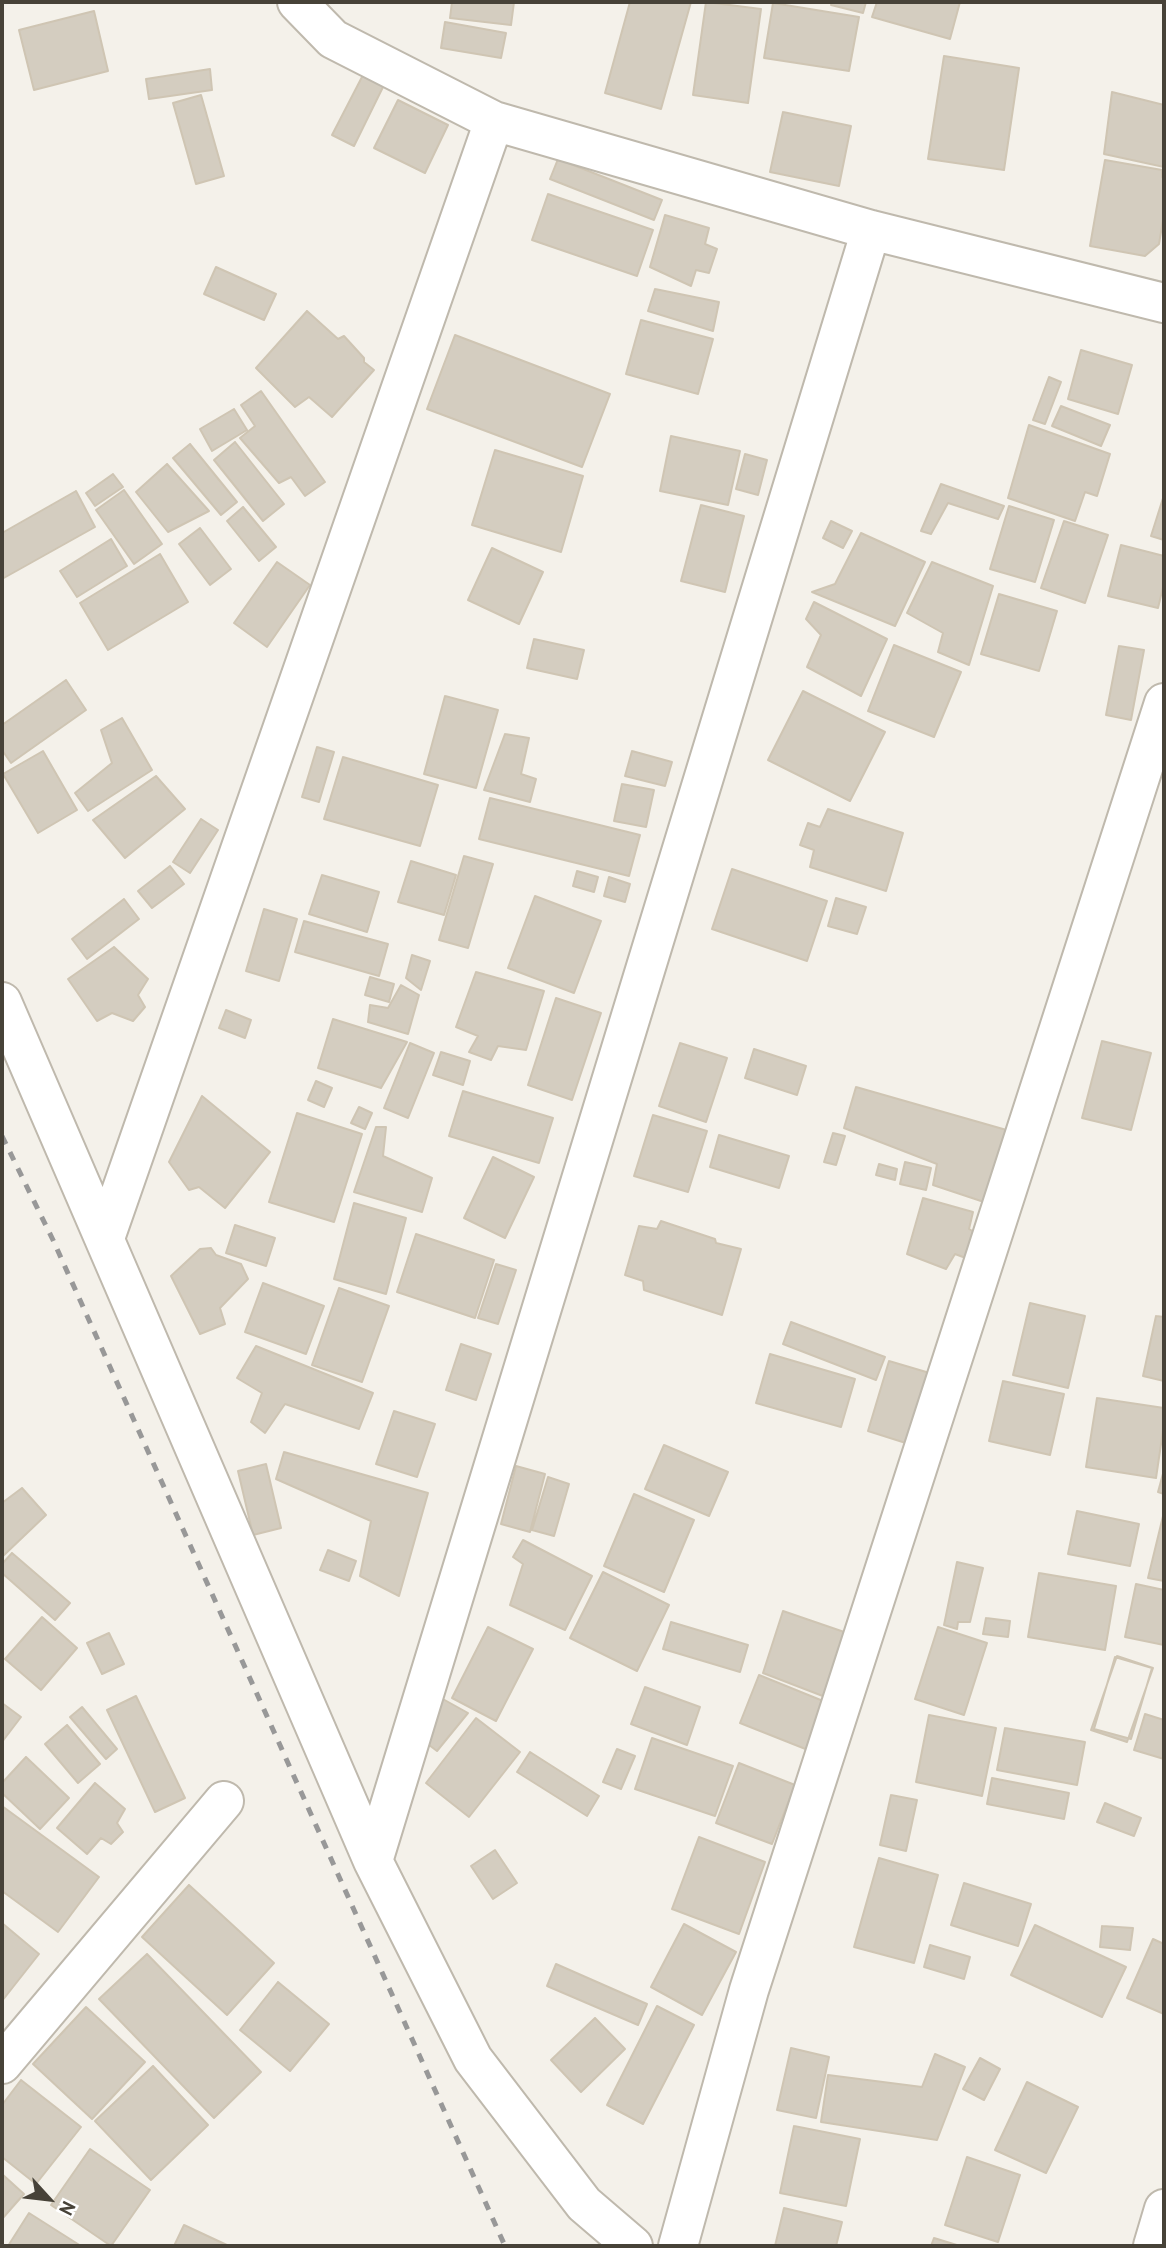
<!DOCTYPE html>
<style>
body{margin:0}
#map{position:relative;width:1166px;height:2248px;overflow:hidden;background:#f4f1ea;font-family:"PT Sans",sans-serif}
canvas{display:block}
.frame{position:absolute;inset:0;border:4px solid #474238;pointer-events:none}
.north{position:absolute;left:14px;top:2164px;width:70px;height:70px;-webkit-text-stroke:5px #fff;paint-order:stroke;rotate:117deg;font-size:19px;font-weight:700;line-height:28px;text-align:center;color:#474238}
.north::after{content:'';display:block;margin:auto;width:24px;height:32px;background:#474238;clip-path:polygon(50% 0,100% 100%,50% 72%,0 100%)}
</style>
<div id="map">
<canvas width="1166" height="2248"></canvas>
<div class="frame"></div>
<div class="north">N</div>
</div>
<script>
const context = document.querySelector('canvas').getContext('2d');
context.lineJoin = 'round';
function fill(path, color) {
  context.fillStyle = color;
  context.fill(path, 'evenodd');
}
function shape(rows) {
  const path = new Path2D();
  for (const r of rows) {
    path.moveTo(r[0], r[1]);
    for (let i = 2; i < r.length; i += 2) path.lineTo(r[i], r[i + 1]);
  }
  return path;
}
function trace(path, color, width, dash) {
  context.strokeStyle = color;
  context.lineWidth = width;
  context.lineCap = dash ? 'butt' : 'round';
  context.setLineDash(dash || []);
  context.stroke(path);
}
const building = shape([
 [452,2,514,2,511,25,450,18,452,2],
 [630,2,691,2,661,109,605,93,630,2],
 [706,2,761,9,748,103,693,95,706,2],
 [832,2,866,2,863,13,831,5,832,2],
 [877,2,960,2,950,39,872,17,877,2],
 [773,3,859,17,849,71,764,58,773,3],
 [94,11,108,71,34,90,19,30,94,11],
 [445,22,506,33,501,58,441,48,445,22],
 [944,56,1019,68,1004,170,928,159,944,56],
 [210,69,212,90,149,99,146,79,210,69],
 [363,75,384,85,354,146,332,135,363,75],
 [1112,92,1164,105,1164,167,1104,154,1112,92],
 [201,95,224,176,196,184,173,103,201,95],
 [398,100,448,125,425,173,374,148,398,100],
 [783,112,851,126,839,186,770,172,783,112],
 [558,159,662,200,654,220,550,179,558,159],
 [1105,160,1162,170,1162,177,1164,179,1164,214,1159,244,1145,256,1090,246,1105,160],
 [548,194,653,230,637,276,532,240,548,194],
 [665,215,709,228,705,244,717,249,709,273,696,270,691,286,650,267,665,215],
 [216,267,276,294,264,320,204,294,216,267],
 [655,289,719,302,713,331,648,311,655,289],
 [307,311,338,339,344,336,364,358,364,362,374,370,332,417,309,397,295,407,256,368,307,311],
 [641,320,713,339,698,394,626,374,641,320],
 [455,335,610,394,582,467,427,409,455,335],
 [1081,350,1132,365,1118,414,1068,399,1081,350],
 [1049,377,1061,382,1045,424,1033,420,1049,377],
 [261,391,325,482,305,496,291,477,279,483,240,438,255,426,241,405,261,391],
 [1061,406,1110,425,1101,446,1052,426,1061,406],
 [234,409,247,430,212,451,200,429,234,409],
 [1029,425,1110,454,1097,496,1085,492,1075,521,1008,498,1029,425],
 [671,436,740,451,728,505,660,491,671,436],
 [235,442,284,504,263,521,214,460,235,442],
 [190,444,237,502,221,515,173,458,190,444],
 [495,450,583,476,561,552,472,525,495,450],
 [745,454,767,460,758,495,736,489,745,454],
 [167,464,209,511,168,532,136,492,167,464],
 [113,474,123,487,95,506,86,493,113,474],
 [941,484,1004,506,998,519,948,503,931,534,921,531,941,484],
 [124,490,162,544,134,564,96,510,124,490],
 [76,491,95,527,2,579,2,533,76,491],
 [1164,495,1164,540,1151,536,1164,495],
 [701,505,744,516,725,592,681,581,701,505],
 [1009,506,1054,520,1035,582,990,569,1009,506],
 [243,507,276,547,259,561,227,521,243,507],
 [831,521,852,531,843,548,823,538,831,521],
 [1064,521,1108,535,1085,603,1041,588,1064,521],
 [200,528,231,569,210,585,179,544,200,528],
 [861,533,925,562,895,626,812,592,835,584,861,533],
 [111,539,127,566,77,597,60,571,111,539],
 [1121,545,1164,556,1164,583,1158,608,1108,596,1121,545],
 [492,548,543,572,519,624,468,600,492,548],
 [160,554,188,602,108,650,80,603,160,554],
 [277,562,310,585,267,647,234,623,277,562],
 [932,562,993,586,969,665,938,652,943,633,907,613,932,562],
 [999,594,1057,611,1039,671,981,654,999,594],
 [814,602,887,639,861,696,807,667,821,635,806,619,814,602],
 [534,639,584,650,577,679,527,668,534,639],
 [894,645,961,672,934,737,868,711,894,645],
 [1119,646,1144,650,1131,720,1106,715,1119,646],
 [66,680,86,710,11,763,2,750,2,725,66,680],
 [803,691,885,732,850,801,768,760,803,691],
 [445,696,498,710,476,788,424,774,445,696],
 [122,718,152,770,88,811,75,793,112,763,101,730,122,718],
 [505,734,529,738,521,774,536,779,530,802,484,790,505,734],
 [317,747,334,752,319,802,302,797,317,747],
 [43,751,77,810,38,833,3,774,43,751],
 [632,751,672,762,665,786,625,776,632,751],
 [343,757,438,785,420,846,324,819,343,757],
 [156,776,185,809,125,858,93,820,156,776],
 [622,784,654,790,646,827,614,821,622,784],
 [490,798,640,835,629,876,479,839,490,798],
 [828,809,903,833,886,891,810,867,814,850,800,845,808,823,820,827,828,809],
 [201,819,218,830,190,873,173,862,201,819],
 [464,856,493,864,468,948,439,940,464,856],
 [411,861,456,875,444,915,398,902,411,861],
 [170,866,184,884,152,908,138,891,170,866],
 [732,869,827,901,807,961,712,929,732,869],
 [577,871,598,877,594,892,573,886,577,871],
 [322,875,379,892,367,932,309,914,322,875],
 [609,877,630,884,625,902,604,896,609,877],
 [535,896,601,921,574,993,508,968,535,896],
 [836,898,866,907,857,934,828,926,836,898],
 [124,899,139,919,87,959,72,939,124,899],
 [264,909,297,919,279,981,246,971,264,909],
 [304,921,388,944,379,976,295,952,304,921],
 [114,947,148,979,138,995,145,1007,133,1021,112,1013,97,1021,68,979,114,947],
 [412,955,430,961,421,990,406,978,412,955],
 [476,972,544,991,526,1050,498,1046,491,1060,469,1052,478,1036,456,1027,476,972],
 [370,977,394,984,389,1002,365,995,370,977],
 [401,985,419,995,408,1034,368,1022,370,1005,388,1008,401,985],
 [556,998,601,1013,572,1100,528,1085,556,998],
 [226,1010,251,1020,245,1038,219,1028,226,1010],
 [333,1019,407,1042,381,1088,318,1068,333,1019],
 [1102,1041,1151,1053,1131,1130,1082,1118,1102,1041],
 [410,1043,434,1053,408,1118,384,1108,410,1043],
 [680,1043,727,1058,706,1122,659,1106,680,1043],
 [754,1049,806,1066,797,1095,745,1078,754,1049],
 [441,1052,470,1061,463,1085,433,1075,441,1052],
 [316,1081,332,1088,324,1107,308,1100,316,1081],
 [856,1087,1017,1133,996,1206,933,1185,937,1164,844,1128,856,1087],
 [463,1091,553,1118,539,1163,449,1136,463,1091],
 [202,1096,270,1152,225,1208,199,1187,189,1190,169,1162,202,1096],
 [359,1107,372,1113,365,1129,351,1123,359,1107],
 [297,1113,362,1134,334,1222,269,1202,297,1113],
 [653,1115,707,1131,688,1192,634,1176,653,1115],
 [376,1127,386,1127,383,1156,432,1178,422,1212,354,1192,376,1127],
 [833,1133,845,1136,836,1165,824,1162,833,1133],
 [719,1135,789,1156,779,1188,710,1167,719,1135],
 [493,1157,534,1177,505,1238,464,1218,493,1157],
 [905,1162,931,1168,926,1190,900,1184,905,1162],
 [879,1164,897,1169,895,1180,876,1175,879,1164],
 [923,1198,973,1212,969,1229,981,1236,971,1260,955,1254,946,1269,907,1254,923,1198],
 [354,1203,406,1218,386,1294,334,1279,354,1203],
 [661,1221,715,1239,716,1243,741,1249,722,1315,644,1290,643,1281,625,1275,639,1226,657,1229,661,1221],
 [235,1225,275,1238,266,1266,226,1253,235,1225],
 [416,1234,494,1260,475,1318,397,1292,416,1234],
 [211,1248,216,1255,241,1264,248,1279,220,1308,225,1324,200,1334,171,1276,200,1249,211,1248],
 [496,1264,516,1270,498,1324,478,1318,496,1264],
 [263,1283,324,1306,306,1354,245,1332,263,1283],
 [339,1288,389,1306,362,1382,312,1365,339,1288],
 [1030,1303,1085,1316,1068,1388,1013,1375,1030,1303],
 [1156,1316,1164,1317,1164,1381,1143,1376,1156,1316],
 [791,1322,885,1357,876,1380,783,1344,791,1322],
 [461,1344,491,1354,476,1400,446,1390,461,1344],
 [256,1346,373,1393,359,1429,285,1404,265,1433,251,1422,262,1393,237,1378,256,1346],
 [770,1354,855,1379,841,1427,756,1403,770,1354],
 [889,1361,933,1374,912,1445,868,1431,889,1361],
 [1003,1381,1064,1394,1050,1455,989,1441,1003,1381],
 [1097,1398,1164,1408,1164,1424,1156,1478,1086,1467,1097,1398],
 [394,1411,435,1424,417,1477,376,1464,394,1411],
 [664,1445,728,1472,709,1516,645,1489,664,1445],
 [284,1452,428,1493,399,1596,360,1576,371,1521,276,1479,284,1452],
 [266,1464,281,1528,253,1535,238,1471,266,1464],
 [516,1466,545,1474,530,1532,501,1524,516,1466],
 [1164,1470,1164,1494,1158,1492,1164,1470],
 [548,1477,569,1484,554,1536,532,1530,548,1477],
 [22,1488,46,1515,2,1557,2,1503,22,1488],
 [634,1494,694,1520,664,1592,604,1566,634,1494],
 [1077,1511,1139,1524,1130,1566,1068,1554,1077,1511],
 [1164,1512,1164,1581,1148,1578,1164,1512],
 [523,1540,592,1576,565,1630,510,1605,523,1564,513,1557,523,1540],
 [328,1550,356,1561,349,1581,320,1570,328,1550],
 [12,1553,70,1603,55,1620,2,1573,2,1564,12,1553],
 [957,1562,983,1568,970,1622,958,1622,957,1629,944,1625,957,1562],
 [603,1572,669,1605,637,1671,570,1638,603,1572],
 [1039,1573,1116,1586,1105,1650,1028,1637,1039,1573],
 [1136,1584,1164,1590,1164,1645,1125,1637,1136,1584],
 [783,1611,850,1634,828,1698,763,1673,783,1611],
 [42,1617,77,1648,41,1690,5,1659,42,1617],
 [986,1618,1010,1621,1008,1637,983,1634,986,1618],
 [671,1622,748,1645,740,1672,663,1649,671,1622],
 [488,1627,533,1649,496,1721,452,1698,488,1627],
 [938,1627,987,1643,964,1715,915,1699,938,1627],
 [109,1633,124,1664,102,1674,87,1643,109,1633],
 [1117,1656,1153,1668,1127,1742,1091,1730,1117,1656],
 [1115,1657,1152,1668,1131,1739,1094,1729,1115,1657],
 [759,1675,828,1703,808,1750,740,1723,759,1675],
 [645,1687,700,1707,687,1745,631,1724,645,1687],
 [136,1696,185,1798,155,1812,107,1710,136,1696],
 [441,1698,468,1713,437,1751,421,1739,441,1698],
 [2,1703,21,1717,2,1742,2,1703],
 [82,1707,117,1749,106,1759,70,1717,82,1707],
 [1145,1714,1164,1720,1164,1759,1134,1750,1145,1714],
 [929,1715,996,1728,982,1796,916,1782,929,1715],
 [476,1718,520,1752,469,1817,426,1783,476,1718],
 [67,1725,100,1764,78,1783,45,1744,67,1725],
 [1005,1728,1085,1742,1077,1785,997,1770,1005,1728],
 [652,1738,733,1766,715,1816,635,1789,652,1738],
 [617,1749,635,1756,621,1789,603,1782,617,1749],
 [530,1752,599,1796,587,1816,517,1772,530,1752],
 [26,1757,69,1798,40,1829,2,1793,2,1783,26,1757],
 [739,1763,795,1785,772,1844,716,1823,739,1763],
 [992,1778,1069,1793,1064,1819,987,1804,992,1778],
 [95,1783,125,1809,117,1823,123,1832,111,1844,101,1838,87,1854,57,1828,95,1783],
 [891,1795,917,1800,906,1851,880,1845,891,1795],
 [1105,1803,1141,1818,1134,1836,1097,1822,1105,1803],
 [2,1806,99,1877,58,1932,2,1891,2,1806],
 [699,1837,765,1862,739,1934,672,1909,699,1837],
 [495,1850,517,1883,493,1899,471,1866,495,1850],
 [879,1858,938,1875,914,1963,854,1947,879,1858],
 [964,1883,1031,1904,1018,1946,951,1925,964,1883],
 [189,1885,274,1963,227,2015,142,1937,189,1885],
 [2,1923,39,1954,2,2001,2,1923],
 [684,1924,736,1952,702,2015,651,1987,684,1924],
 [1035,1925,1126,1967,1102,2017,1011,1975,1035,1925],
 [1102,1926,1133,1928,1130,1950,1100,1947,1102,1926],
 [1153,1939,1164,1944,1164,2014,1127,1998,1153,1939],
 [930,1945,970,1957,964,1979,924,1967,930,1945],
 [147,1954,261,2072,214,2118,99,1999,147,1954],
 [556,1964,647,2004,638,2025,547,1986,556,1964],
 [278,1982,329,2024,290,2071,240,2030,278,1982],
 [657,2006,694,2025,643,2124,607,2105,657,2006],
 [86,2007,145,2062,92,2119,33,2064,86,2007],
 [595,2018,625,2049,581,2092,551,2060,595,2018],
 [791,2048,829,2057,816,2118,777,2110,791,2048],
 [935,2054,965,2067,937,2140,821,2122,828,2075,922,2087,935,2054],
 [980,2058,1000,2069,984,2100,963,2089,980,2058],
 [153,2066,208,2125,151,2180,95,2121,153,2066],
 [21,2080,81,2127,36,2184,2,2157,2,2105,21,2080],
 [1027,2082,1078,2107,1046,2173,995,2150,1027,2082],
 [794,2126,860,2139,846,2206,780,2193,794,2126],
 [90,2149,150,2190,111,2246,51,2205,90,2149],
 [967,2157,1020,2175,998,2242,945,2225,967,2157],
 [2,2174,24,2194,2,2219,2,2174],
 [784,2208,842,2222,836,2246,775,2246,784,2208],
 [29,2213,81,2246,8,2246,29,2213],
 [184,2225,229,2246,174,2246,184,2225],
 [934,2238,960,2246,931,2246,934,2238]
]);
fill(building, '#d4cdc0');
trace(building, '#cfc5b3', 2);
const street = shape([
 [297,2,333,39,494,121,871,230,1164,303],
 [2,1002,373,1861,473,2059,584,2204,633,2246],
 [105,1238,494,121],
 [373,1861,871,230],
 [2,2064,224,1801],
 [678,2246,749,1990,1164,703],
 [1153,2246,1164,2209]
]);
trace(street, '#bfb9ad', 42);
trace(street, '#fff', 38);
trace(shape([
 [2,1136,53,1240,505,2246]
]), '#989898', 5, [9, 9]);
</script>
